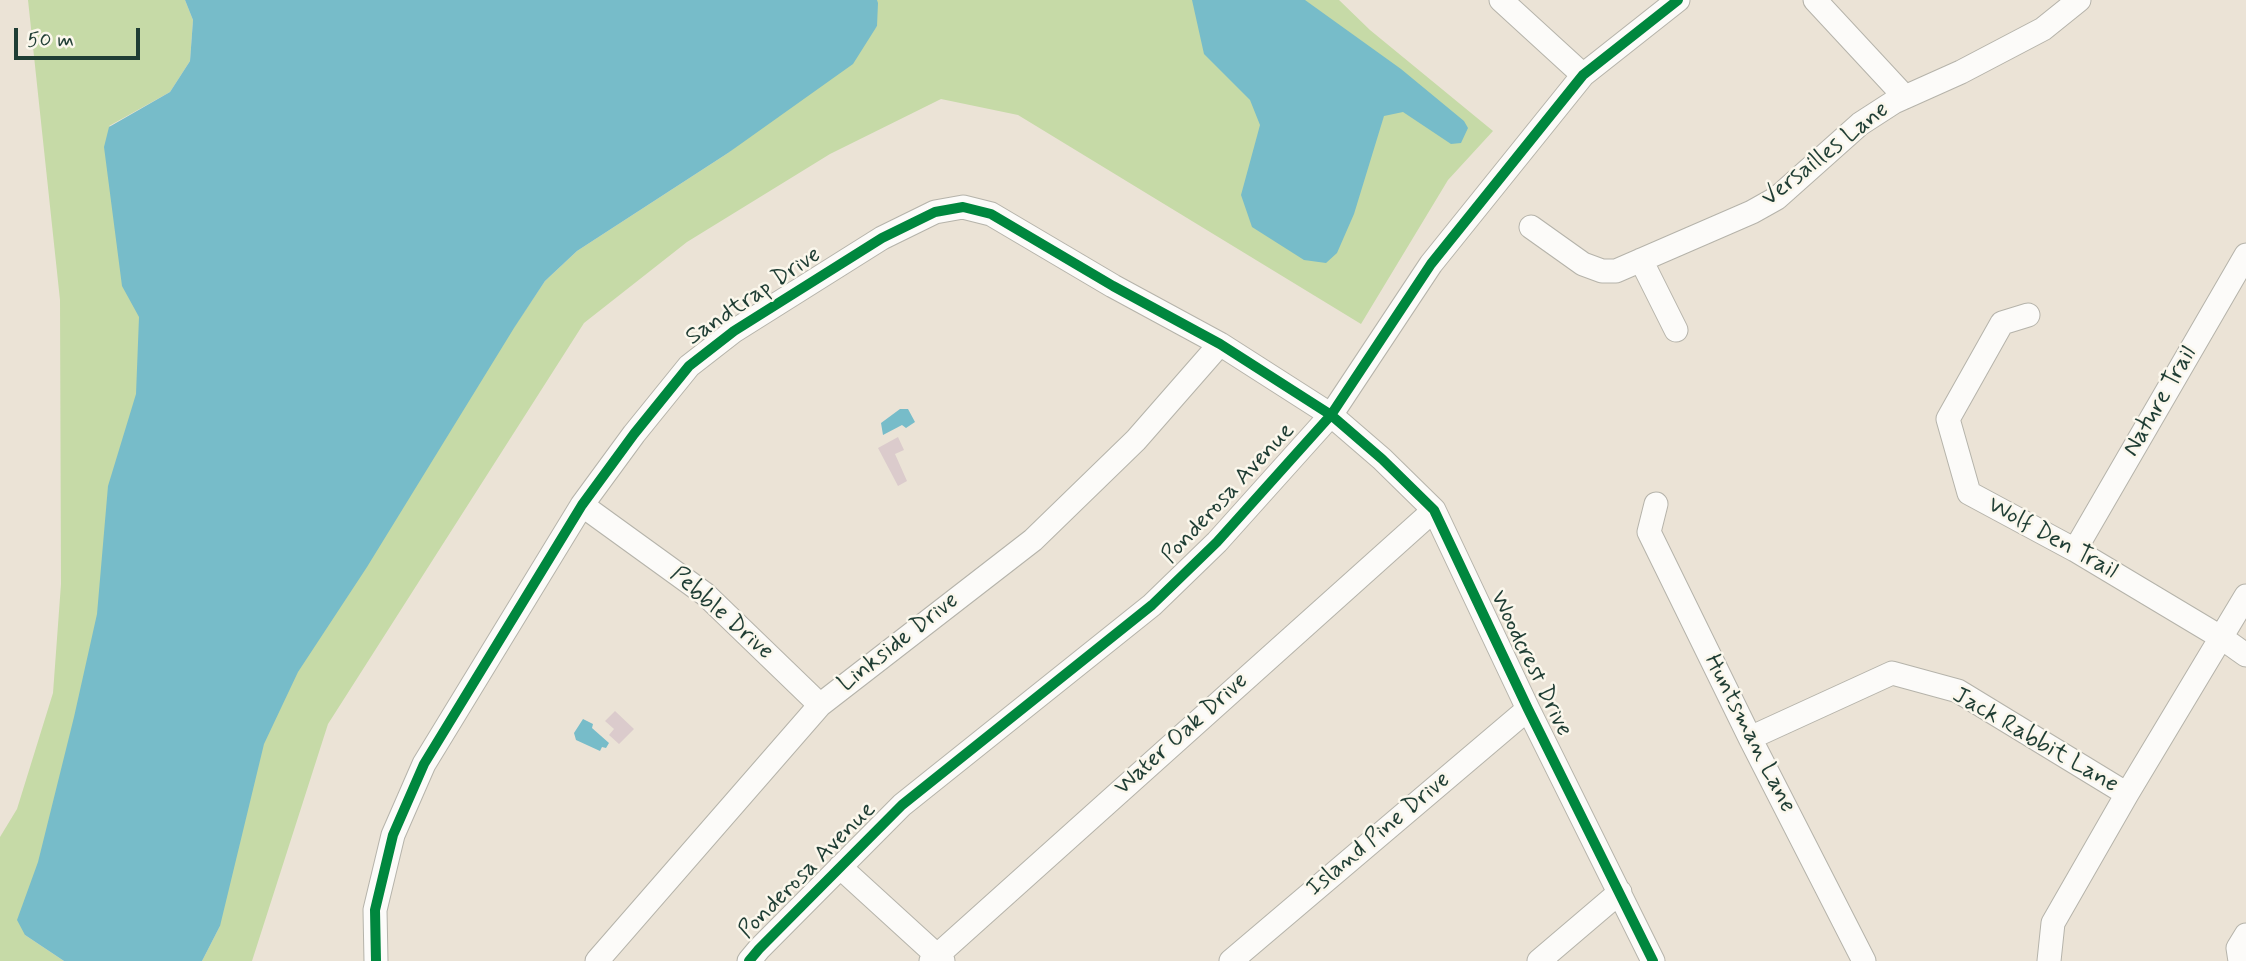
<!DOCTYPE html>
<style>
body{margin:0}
#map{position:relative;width:2246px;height:961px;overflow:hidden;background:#ebe3d6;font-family:Mynerve,sans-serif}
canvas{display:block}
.scale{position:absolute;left:14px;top:28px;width:126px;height:32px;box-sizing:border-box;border:4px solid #1f3d34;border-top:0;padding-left:9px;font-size:21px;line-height:24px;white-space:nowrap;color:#1f3d34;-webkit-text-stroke:5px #fbf7ec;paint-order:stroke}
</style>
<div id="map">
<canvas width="2246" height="961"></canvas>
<div class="scale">50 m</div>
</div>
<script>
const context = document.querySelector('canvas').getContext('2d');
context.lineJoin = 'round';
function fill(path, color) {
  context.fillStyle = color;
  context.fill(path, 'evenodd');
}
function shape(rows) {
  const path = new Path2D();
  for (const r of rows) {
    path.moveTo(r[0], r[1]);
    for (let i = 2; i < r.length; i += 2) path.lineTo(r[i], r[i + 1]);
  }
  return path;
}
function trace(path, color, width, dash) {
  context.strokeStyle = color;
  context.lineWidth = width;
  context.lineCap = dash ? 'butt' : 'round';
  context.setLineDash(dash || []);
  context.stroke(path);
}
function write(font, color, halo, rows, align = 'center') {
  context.font = font + ' Mynerve,sans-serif';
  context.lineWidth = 5;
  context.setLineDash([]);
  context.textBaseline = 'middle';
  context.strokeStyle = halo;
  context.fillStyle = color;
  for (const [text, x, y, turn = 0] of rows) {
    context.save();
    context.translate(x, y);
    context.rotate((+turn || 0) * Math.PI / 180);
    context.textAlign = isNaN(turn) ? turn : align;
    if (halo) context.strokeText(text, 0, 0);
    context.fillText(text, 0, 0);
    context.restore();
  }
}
fill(shape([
 [28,0,185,0,193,20,190,61,170,92,109,126,514,327,545,281,577,251,728,153,877,26,877,0,1339,0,1370,30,1493,131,1448,180,1361,324,1018,115,941,99,830,154,687,242,584,323,328,724,252,961,202,961,220,926,25,935,64,961,0,961,0,837,17,809,53,693,61,584,60,300]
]), '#c6daa7');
fill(shape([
 [185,0,877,0,878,3,877,26,853,64,728,153,577,251,545,281,514,328,367,567,298,672,264,744,220,926,202,961,64,961,25,935,17,920,38,862,74,717,97,614,108,486,136,394,139,317,122,286,104,147,109,127,170,92,190,61,193,20],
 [1192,0,1305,0,1401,69,1464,121,1468,128,1461,143,1451,144,1403,112,1384,116,1354,214,1337,253,1326,263,1304,260,1252,227,1241,195,1260,125,1250,100,1204,54],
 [900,409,908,409,915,422,906,428,902,425,883,435,881,423],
 [583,719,593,724,592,728,609,743,606,748,602,747,600,751,576,740,574,733]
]), '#77bcc9');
fill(shape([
 [898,437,904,450,895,454,907,481,898,486,878,448],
 [615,711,634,729,619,744,609,735,614,729,605,721]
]), '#dbcbcc');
const minor = shape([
 [1501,0,1583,75],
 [1815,0,1905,97],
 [1531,227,1583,264,1602,271,1616,271,1752,212,1777,198,1860,124,1894,102,1961,72,2043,29,2079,0],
 [1641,260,1676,330],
 [2028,315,2002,323,1948,419,1969,493,2075,550,2222,638,2246,655],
 [1656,504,1649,532,1750,738,1864,961],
 [582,505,705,594,820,705],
 [2075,550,2246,255],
 [1750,738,1892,673,1958,691,2127,794],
 [840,867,943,961],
 [376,961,375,910,393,835,424,764,582,505,634,434,689,366,734,331,882,238,935,212,963,207,991,214,1113,286,1220,344,1331,415,1382,459,1434,510,1528,709,1653,961],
 [597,961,820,705,1033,540,1136,440,1220,344],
 [749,961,759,949,902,805,1152,605,1217,542,1331,415,1431,264,1583,75,1678,0],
 [931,961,1434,510],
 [1231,961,1528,709],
 [1539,961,1620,892],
 [2049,961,2053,923,2127,794,2246,596],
 [2240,961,2238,948,2246,935]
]);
trace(minor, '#b5b3aa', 25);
trace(minor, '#fcfbf9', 23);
trace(shape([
 [376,961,375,910,393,835,424,764,582,505,634,434,689,366,734,331,882,238,935,212,963,207,991,214,1113,286,1220,344,1331,415,1382,459,1434,510,1528,709,1653,961],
 [749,961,759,949,902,805,1152,605,1217,542,1331,415,1431,264,1583,75,1678,0]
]), '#00873e', 10);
write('24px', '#1f3d34', '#fbf7ec', [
 ["Versailles Lane",1826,155,-38],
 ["Sandtrap Drive",754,297,-34],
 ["Nature Trail",2161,402,-60],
 ["Ponderosa Avenue",1229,494,-47],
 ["Wolf Den Trail",2052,539,29],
 ["Pebble Drive",721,614,41],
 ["Linkside Drive",899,643,-38],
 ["Woodcrest Drive",1530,664,64],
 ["Huntsman Lane",1749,734,63],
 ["Water Oak Drive",1182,735,-42],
 ["Jack Rabbit Lane",2035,741,30],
 ["Island Pine Drive",1379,835,-40],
 ["Ponderosa Avenue",808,871,-45]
]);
</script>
